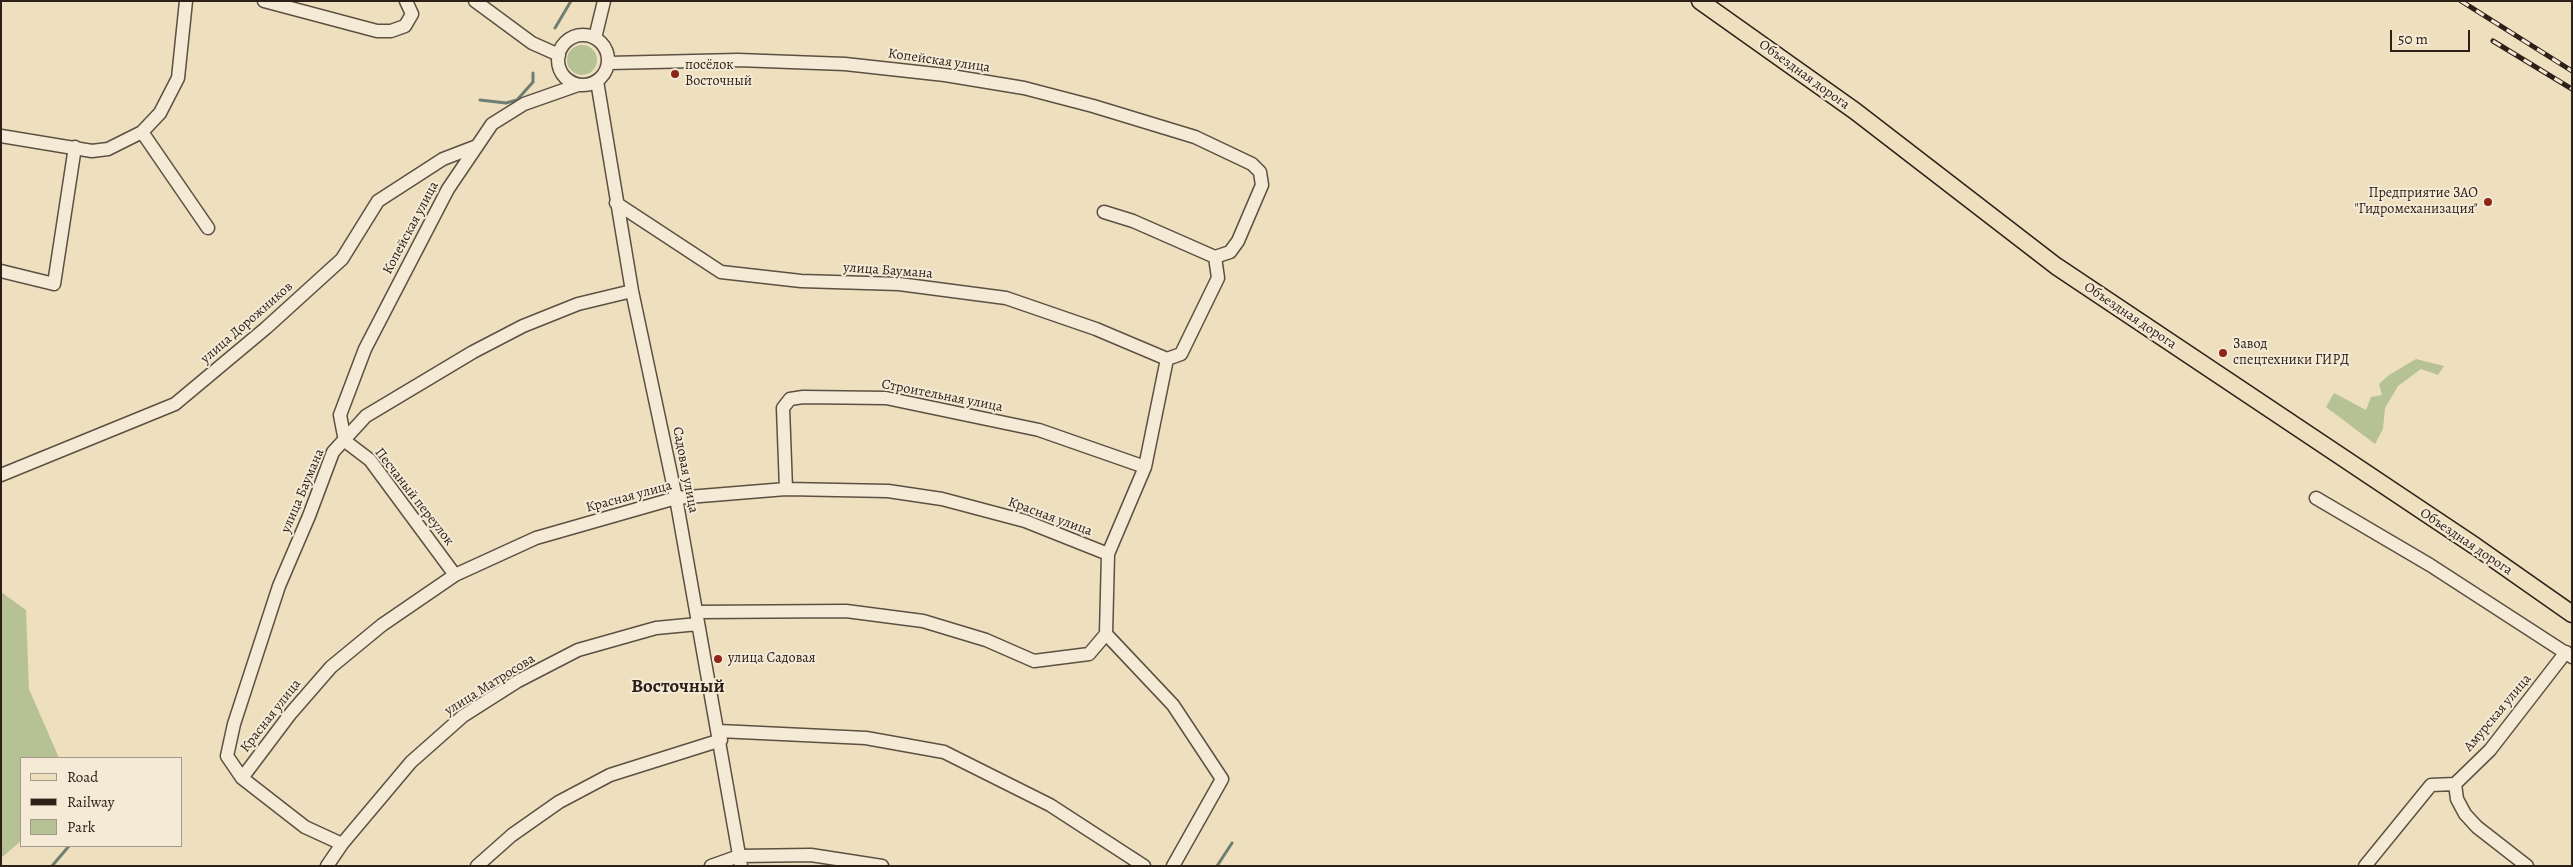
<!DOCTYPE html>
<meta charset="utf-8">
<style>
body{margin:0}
#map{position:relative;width:2573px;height:867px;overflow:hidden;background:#eedfbe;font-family:Alegreya,serif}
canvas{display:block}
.frame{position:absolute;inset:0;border:2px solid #2c2019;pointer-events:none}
.legend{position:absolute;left:20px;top:757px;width:162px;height:90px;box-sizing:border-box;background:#f4ead5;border:1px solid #a4998a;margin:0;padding:6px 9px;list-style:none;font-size:15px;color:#2c2019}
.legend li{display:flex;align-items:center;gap:10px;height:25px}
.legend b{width:25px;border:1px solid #a4998a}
.scale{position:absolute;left:2390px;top:30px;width:80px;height:22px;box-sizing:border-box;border:2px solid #2c2019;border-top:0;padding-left:6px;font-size:15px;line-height:18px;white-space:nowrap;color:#2c2019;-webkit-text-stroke:4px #f4ead5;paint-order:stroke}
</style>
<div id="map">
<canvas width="2573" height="867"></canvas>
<div class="frame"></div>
<ul class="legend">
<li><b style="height:6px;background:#eedfbe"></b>Road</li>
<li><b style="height:6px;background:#2c2019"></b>Railway</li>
<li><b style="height:14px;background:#b6c293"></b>Park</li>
</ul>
<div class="scale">50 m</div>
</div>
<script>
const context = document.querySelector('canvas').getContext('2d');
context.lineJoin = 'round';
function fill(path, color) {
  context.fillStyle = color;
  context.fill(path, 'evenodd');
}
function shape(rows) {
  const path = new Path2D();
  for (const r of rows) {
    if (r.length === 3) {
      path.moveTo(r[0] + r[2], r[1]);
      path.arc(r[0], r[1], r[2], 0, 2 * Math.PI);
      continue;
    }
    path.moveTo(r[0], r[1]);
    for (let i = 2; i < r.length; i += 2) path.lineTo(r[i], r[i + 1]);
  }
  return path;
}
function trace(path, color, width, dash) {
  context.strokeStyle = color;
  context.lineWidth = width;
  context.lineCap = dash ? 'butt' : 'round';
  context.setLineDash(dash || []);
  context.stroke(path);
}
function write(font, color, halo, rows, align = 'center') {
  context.font = font + ' Alegreya,serif';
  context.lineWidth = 4;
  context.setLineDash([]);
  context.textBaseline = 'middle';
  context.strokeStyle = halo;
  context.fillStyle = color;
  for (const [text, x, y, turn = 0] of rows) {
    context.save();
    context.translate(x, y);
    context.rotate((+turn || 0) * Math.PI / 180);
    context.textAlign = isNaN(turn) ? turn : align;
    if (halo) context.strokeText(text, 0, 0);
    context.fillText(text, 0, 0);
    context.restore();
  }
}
fill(shape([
 [582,60,15],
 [2416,359,2444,366,2438,375,2421,369,2398,386,2385,408,2383,429,2375,444,2326,407,2334,393,2366,410,2371,397,2382,395,2379,384,2389,375],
 [1,592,26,610,29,689,59,758,21,758,21,841,1,858]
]), '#b6c293');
trace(shape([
 [555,28,571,1],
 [480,100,506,103,517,100,533,82,533,73],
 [52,866,69,846],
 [1217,866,1232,843]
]), '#6e7e72', 3);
const minor = shape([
 [264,1,377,31,391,31,405,26,412,14,406,1],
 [475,1,532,43,559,55],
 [583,60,25],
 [595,38,604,1],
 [609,63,738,60,845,64,945,75,1024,88,1093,106,1195,137,1252,164,1260,172,1262,185,1238,241,1230,252,1215,257,1218,278,1181,354,1167,359],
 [597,81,632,291,676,498,741,866],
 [142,132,208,228],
 [1,136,92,151,108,149,142,132,160,113,178,78,186,1],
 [616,203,721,272,801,281,899,284,1006,298,1096,329,1167,359],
 [1104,212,1133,221,1215,257],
 [1,271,54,284,75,147],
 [1167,359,1145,467,1108,554,1106,634,1173,705,1222,779,1173,866],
 [345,441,340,415,365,349,448,189,492,124,524,104,578,85],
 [345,441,370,460,455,575],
 [1,475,175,404,266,328,342,259,378,201,443,159,477,146],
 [786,489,783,408,790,399,803,397,886,398,1039,430,1145,467],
 [2316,498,2430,565,2572,657],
 [696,612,846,611,923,621,986,640,1034,661,1089,654,1106,634],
 [719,731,866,738,944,752,1050,805,1144,866],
 [242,778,291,713,331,667,382,625,455,575,536,538,676,498,786,489,888,491,942,499,1025,521,1108,554],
 [2455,784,2457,799,2465,814,2477,827,2527,866],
 [342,844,411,762,463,716,518,681,578,650,656,628,698,624],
 [327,866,342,844,305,827,242,778,227,756,234,724,279,586,309,516,333,452,366,416,473,352,523,326,578,304,632,291],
 [477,866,512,835,559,802,610,775,721,740],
 [711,866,739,856,811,855,882,866],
 [2365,866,2431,785,2455,784,2490,750,2566,652]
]);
const major = shape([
 [1700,1,1855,111,2056,266,2475,546,2572,614]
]);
trace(minor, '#5c5042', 15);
trace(major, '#2c2019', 19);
trace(minor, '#f4ead5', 12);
trace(major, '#eedfbe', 16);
const rail = shape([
 [2461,1,2572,71],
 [2493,41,2572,89]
]);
trace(rail, '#2c2019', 5);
trace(rail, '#f4ead5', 3, [9]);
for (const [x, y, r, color] of [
 [675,74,5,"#8f2418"],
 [2488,202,5,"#8f2418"],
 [2223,353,5,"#8f2418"],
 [718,659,5,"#8f2418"]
]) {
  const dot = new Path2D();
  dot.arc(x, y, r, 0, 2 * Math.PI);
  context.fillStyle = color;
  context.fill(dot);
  trace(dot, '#f4ead5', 2);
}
write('14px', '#2c2019', '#f4ead5', [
 ["Копейская улица",939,61,8],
 ["Объездная дорога",1804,75,36],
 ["Копейская улица",411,228,-62],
 ["улица Баумана",888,271,4],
 ["Объездная дорога",2130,316,34],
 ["улица Дорожников",247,323,-41],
 ["Строительная улица",942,396,11],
 ["Садовая улица",685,470,79],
 ["улица Баумана",303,491,-67],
 ["Песчаный переулок",414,497,52],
 ["Красная улица",629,497,-15],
 ["Красная улица",1050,517,20],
 ["Объездная дорога",2466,542,34],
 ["улица Матросова",490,685,-32],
 ["Амурская улица",2498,713,-50],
 ["Красная улица",271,716,-52]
]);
write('14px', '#2c2019', '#f4ead5', [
 ["посёлок",685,66],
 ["Восточный",685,82],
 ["Предприятие ЗАО",2478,194,"right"],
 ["\"Гидромеханизация\"",2478,210,"right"],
 ["Завод",2233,345],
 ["спецтехники ГИРД",2233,361],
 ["улица Садовая",728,659]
], 'left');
write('bold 19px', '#2c2019', '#f4ead5', [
 ["Восточный",678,687]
]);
</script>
